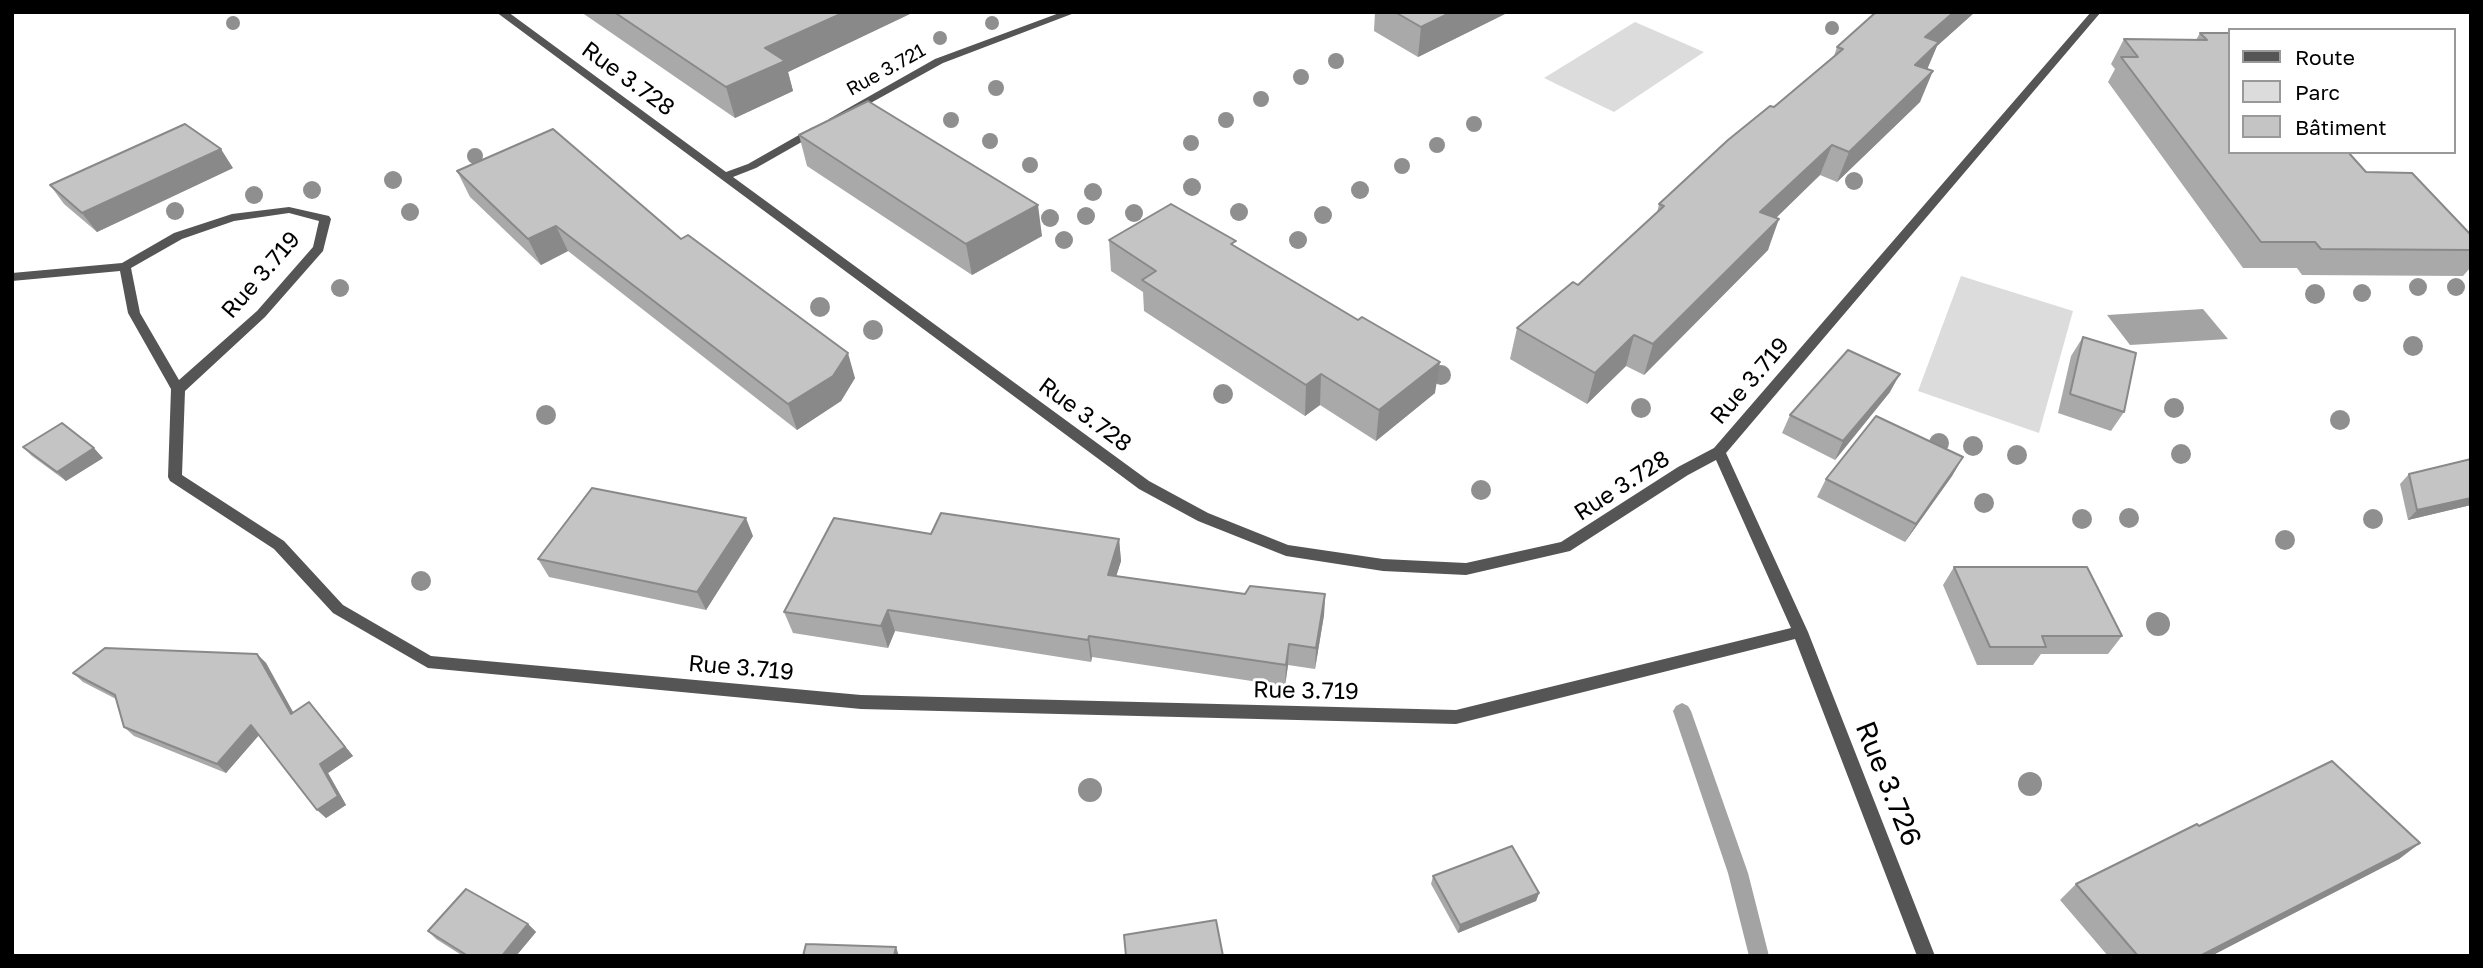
<!DOCTYPE html>
<meta charset="utf-8">
<style>
body{margin:0}
#map{position:relative;width:2483px;height:968px;overflow:hidden;background:#fff;font-family:"Golos Text",sans-serif}
canvas{display:block}
.frame{position:absolute;inset:0;border:14px solid #000;pointer-events:none}
.legend{position:absolute;left:2228px;top:28px;width:228px;height:126px;box-sizing:border-box;background:#fff;border:2px solid #999;margin:0;padding:9px 12px;list-style:none;font-size:21px;color:#000}
.legend li{display:flex;align-items:center;gap:14px;height:35px}
.legend b{width:35px;border:2px solid #999}
</style>
<div id="map">
<canvas width="2483" height="968"></canvas>
<div class="frame"></div>
<ul class="legend">
<li><b style="height:9px;background:#555"></b>Route</li>
<li><b style="height:19px;background:#dcdcdc"></b>Parc</li>
<li><b style="height:19px;background:#c4c4c4"></b>Bâtiment</li>
</ul>
</div>
<script>
const context = document.querySelector('canvas').getContext('2d');
context.lineJoin = 'round';
function fill(path, color) {
  context.fillStyle = color;
  context.fill(path, 'evenodd');
}
function shape(rows) {
  const path = new Path2D();
  for (const r of rows) {
    path.moveTo(r[0], r[1]);
    for (let i = 2; i < r.length; i += 2) path.lineTo(r[i], r[i + 1]);
  }
  return path;
}
function trace(path, color, width, dash) {
  context.strokeStyle = color;
  context.lineWidth = width;
  context.lineCap = dash ? 'butt' : 'round';
  context.setLineDash(dash || []);
  context.stroke(path);
}
function write(font, color, halo, rows, align = 'center') {
  context.font = font + ' "Golos Text",sans-serif';
  context.lineWidth = 6;
  context.setLineDash([]);
  context.textBaseline = 'middle';
  context.strokeStyle = halo;
  context.fillStyle = color;
  for (const [text, x, y, turn = 0] of rows) {
    context.save();
    context.translate(x, y);
    context.rotate((+turn || 0) * Math.PI / 180);
    context.textAlign = isNaN(turn) ? turn : align;
    if (halo) context.strokeText(text, 0, 0);
    context.fillText(text, 0, 0);
    context.restore();
  }
}
fill(shape([
 [1635,22,1704,52,1614,112,1544,78],
 [1961,276,2073,311,2039,433,1918,391]
]), '#dcdcdc');
fill(shape([
 [2203,309,2228,339,2130,345,2107,315]
]), '#a3a3a3');
fill(shape([
 [1682,703,1688,706,1691,711,1748,873,1769,956,1749,956,1728,873,1673,711,1676,706,1682,703]
]), '#a3a3a3');
fill(shape([
 [496,12,508,12,726,172,748,164,813,127,821,127,821,131,756,168,733,177,1149,481,1208,513,1288,545,1383,559,1466,563,1561,542,1678,467,1714,448,2091,12,2101,12,1726,453,1808,632,1935,956,1917,956,1795,639,1456,724,861,709,428,668,333,613,274,549,170,481,168,477,171,389,128,313,120,271,12,281,12,273,122,263,174,233,232,214,289,207,329,216,331,219,323,251,265,317,185,391,182,475,284,541,343,605,431,656,861,695,1456,710,1791,628,1716,460,1688,475,1570,551,1466,575,1383,571,1286,556,1198,521,1139,489,496,12],
 [289,213,319,221,313,247,257,311,179,380,140,313,131,268,182,239,234,221,289,213],
 [1062,12,1077,12,943,63,838,121,830,121,829,119,935,59,1062,12]
]), '#555');
context.fillStyle = '#8f8f8f';
for (const [x, y, r] of [
 [233,23,7],
 [992,23,7],
 [1832,28,7],
 [940,38,7],
 [1336,61,8],
 [1301,77,8],
 [996,88,8],
 [1261,99,8],
 [951,120,8],
 [1226,120,8],
 [1474,124,8],
 [990,141,8],
 [1191,143,8],
 [1437,145,8],
 [475,156,8],
 [1030,165,8],
 [1402,166,8],
 [393,180,9],
 [1854,181,9],
 [1192,187,9],
 [312,190,9],
 [1360,190,9],
 [1093,192,9],
 [254,195,9],
 [175,211,9],
 [410,212,9],
 [1239,212,9],
 [1134,213,9],
 [1323,215,9],
 [1086,216,9],
 [1050,218,9],
 [1064,240,9],
 [1298,240,9],
 [2418,287,9],
 [2456,287,9],
 [340,288,9],
 [2362,293,9],
 [2315,294,10],
 [820,307,10],
 [873,330,10],
 [2413,346,10],
 [1441,375,10],
 [1223,394,10],
 [1641,408,10],
 [2174,408,10],
 [546,415,10],
 [2340,420,10],
 [1939,443,10],
 [1973,446,10],
 [2181,454,10],
 [2017,455,10],
 [1481,490,10],
 [1984,503,10],
 [2129,518,10],
 [2082,519,10],
 [2373,519,10],
 [2285,540,10],
 [421,581,10],
 [2158,624,12],
 [2030,784,12],
 [1090,790,12]
]) {
  context.beginPath();
  context.arc(x, y, r, 0, 2 * Math.PI);
  context.fill();
}
fill(shape([
 [581,12,914,12,788,72,793,91,735,118],
 [1375,12,1509,12,1418,57,1374,31],
 [1876,12,1975,12,1937,46,1927,69,1920,102,1837,182,1820,175,1776,218,1768,250,1644,375,1626,366,1587,404,1510,359,1517,328,1578,285,1657,213,1659,204,1834,56,1837,47],
 [2200,33,2366,172,2471,235,2471,267,2463,276,2302,275,2297,268,2243,268,2108,82,2115,69,2111,64,2124,39,2196,40],
 [799,135,1042,236,972,275,807,166],
 [233,168,97,232,64,204,50,185],
 [457,171,681,239,855,378,841,401,797,430,568,251,541,265,470,197],
 [1109,240,1236,247,1435,393,1376,441,1320,405,1305,416,1144,311,1143,292,1111,271],
 [2083,337,2124,412,2111,431,2058,413,2071,356],
 [1890,392,1835,460,1782,433,1790,415],
 [23,447,103,458,66,481,32,456],
 [1963,457,1952,476,1905,542,1817,497,1826,479],
 [2471,459,2471,505,2408,520,2400,484,2409,474],
 [931,534,1119,539,1121,561,1116,576,1245,594,1325,594,1324,615,1315,669,1288,665,1285,686,1092,657,1091,662,895,631,888,648,793,633,784,612],
 [753,536,706,610,549,577,538,559],
 [1954,567,2122,636,2108,654,2041,654,2033,665,1977,665,1943,585],
 [257,654,266,663,293,712,317,711,353,756,328,773,346,805,326,818,259,735,226,773,134,736,124,727,116,699,83,682,73,673],
 [2199,826,2420,843,2399,859,2211,956,2108,956,2060,900,2076,884],
 [1433,876,1539,893,1536,901,1458,933,1431,884],
 [528,924,536,932,516,956,463,956,436,939,428,931]
]), '#a9a9a9');
fill(shape([
 [845,12,914,12,788,72,793,91,735,118,726,87,765,48],
 [1452,12,1509,12,1418,57,1421,27],
 [1954,12,1975,12,1937,46,1926,72,1913,67,1925,37],
 [1933,71,1920,102,1837,182,1849,152],
 [1832,145,1820,175,1750,243,1760,212],
 [221,149,233,168,97,232,82,213],
 [1038,205,1042,236,972,275,966,244],
 [1779,219,1768,250,1644,375,1653,344],
 [556,226,568,251,541,265,528,239],
 [1634,335,1626,366,1587,404,1595,373],
 [848,353,855,378,841,401,797,430,788,404],
 [1440,362,1435,393,1376,441,1379,410],
 [1321,374,1320,405,1305,416,1306,385],
 [1900,374,1890,392,1835,460,1843,441],
 [94,448,103,458,66,481,57,472],
 [1963,457,1952,476,1905,542,1916,524],
 [2471,498,2471,505,2408,520,2417,510],
 [746,518,753,536,706,610,697,592],
 [1119,539,1121,561,1110,596,1108,575],
 [1325,594,1324,615,1315,669,1316,648],
 [888,610,895,631,888,648,881,626],
 [1089,636,1092,657,1091,662,1088,640],
 [1289,644,1288,665,1285,686,1286,665],
 [257,654,266,663,299,723,291,714],
 [309,702,353,756,328,773,346,805,326,818,317,810],
 [251,725,260,734,226,773,217,764],
 [2420,843,2399,859,2211,956,2200,956],
 [1539,893,1536,901,1458,933,1460,925],
 [528,924,536,932,516,956,502,956],
 [896,947,899,956,894,956]
]), '#898989');
const building = shape([
 [614,12,845,12,765,48,785,61,726,87,614,12],
 [1395,12,1452,12,1421,27,1395,12],
 [1876,12,1954,12,1925,37,1939,42,1915,65,1933,71,1849,152,1832,145,1760,212,1779,219,1653,344,1634,335,1595,373,1517,328,1573,282,1578,285,1664,206,1659,204,1728,140,1770,106,1774,107,1843,49,1837,47,1876,12],
 [2200,33,2229,33,2229,152,2348,152,2366,172,2412,173,2471,235,2471,250,2321,249,2315,242,2261,242,2121,57,2138,57,2124,39,2207,40,2200,33],
 [868,101,1038,205,966,244,799,135,868,101],
 [185,124,221,149,82,213,50,185,185,124],
 [553,129,681,239,688,235,848,353,833,376,788,404,556,226,528,239,457,171,553,129],
 [1171,204,1236,241,1231,244,1358,320,1362,317,1440,362,1379,410,1321,374,1306,385,1142,280,1156,271,1109,240,1171,204],
 [2083,337,2136,353,2124,412,2070,394,2083,337],
 [1848,350,1900,374,1843,441,1790,415,1848,350],
 [1876,416,1963,457,1916,524,1826,479,1876,416],
 [62,423,94,448,57,472,23,447,62,423],
 [2471,459,2471,498,2417,510,2409,474,2471,459],
 [592,488,746,518,697,592,538,559,592,488],
 [941,513,1119,539,1108,575,1245,594,1250,586,1325,594,1316,648,1289,644,1286,665,1089,636,1088,640,888,610,881,626,784,612,834,518,931,534,941,513],
 [1954,567,2087,567,2122,636,2042,636,2046,647,1990,647,1954,567],
 [105,648,257,654,291,714,309,702,345,747,320,764,338,796,317,810,251,725,217,764,124,727,115,695,73,673,105,648],
 [2332,761,2420,843,2200,956,2138,956,2076,884,2197,824,2199,826,2332,761],
 [1512,846,1539,893,1460,925,1433,876,1512,846],
 [466,889,528,924,502,956,468,956,428,931,466,889],
 [1216,920,1223,956,1126,956,1124,935,1216,920],
 [806,944,896,947,894,956,803,956,806,944]
]);
fill(building, '#c4c4c4');
trace(building, '#898989', 2);
write('19px', '#000', '#fff', [
 ["Rue 3.721",886,70,-29]
]);
write('23px', '#000', '#fff', [
 ["Rue 3.728",628,79,36],
 ["Rue 3.719",261,275,-49],
 ["Rue 3.719",1750,381,-49],
 ["Rue 3.728",1085,415,36],
 ["Rue 3.728",1622,486,-33],
 ["Rue 3.719",741,668,5],
 ["Rue 3.719",1306,691,1]
]);
write('28px', '#000', '#fff', [
 ["Rue 3.726",1888,784,68]
]);
</script>
